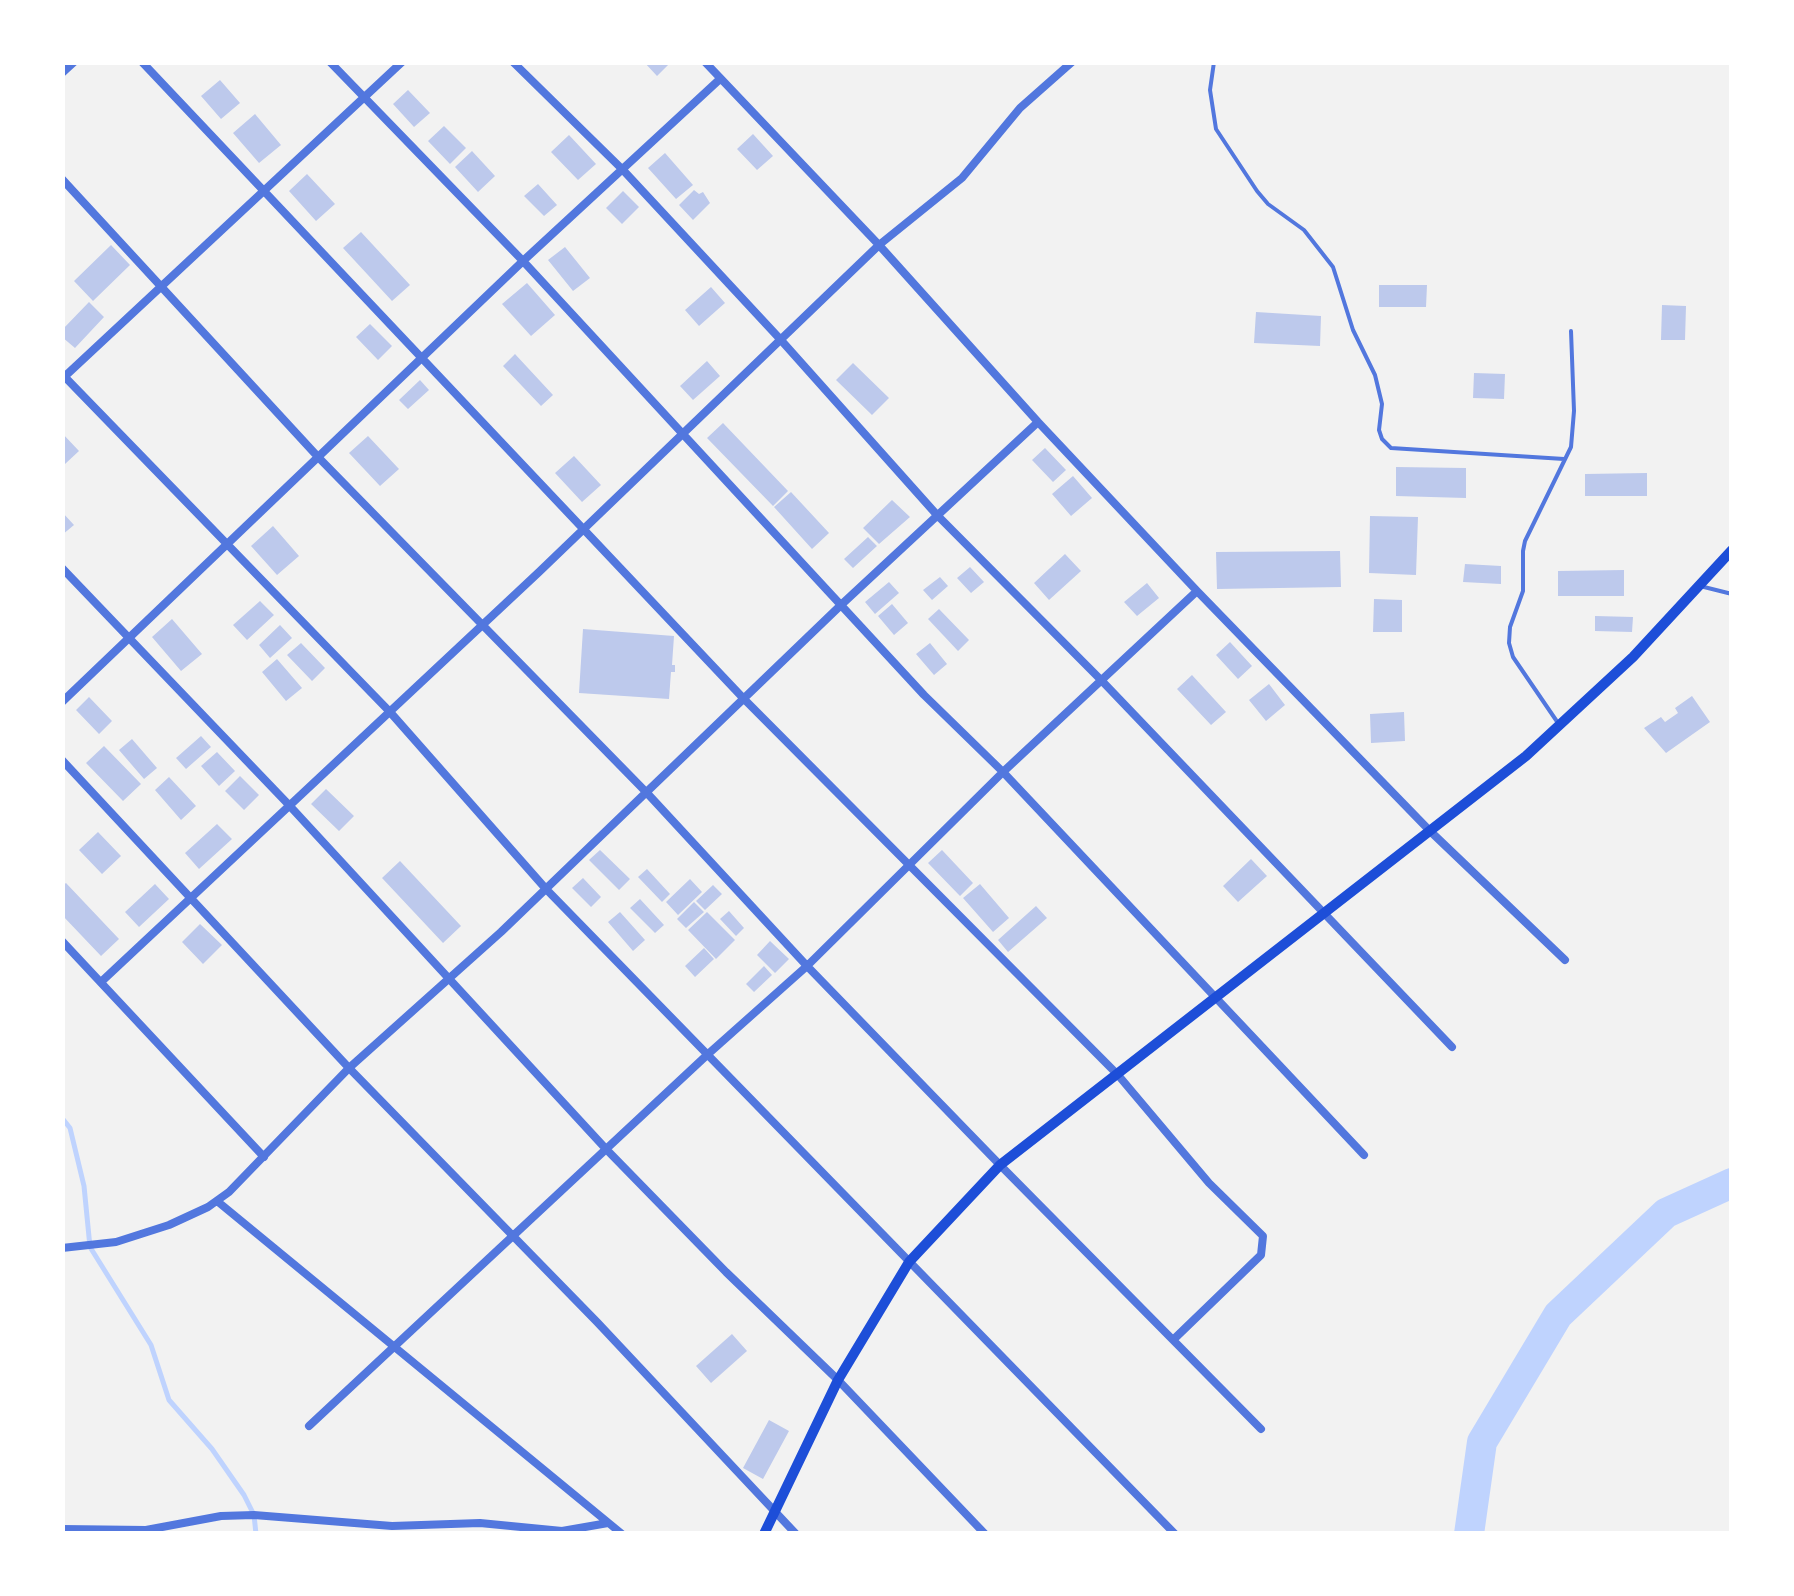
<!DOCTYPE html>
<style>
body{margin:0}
#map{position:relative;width:1794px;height:1596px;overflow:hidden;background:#f2f2f2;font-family:"Space Grotesk",sans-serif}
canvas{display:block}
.frame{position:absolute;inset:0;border:65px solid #fff;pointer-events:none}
</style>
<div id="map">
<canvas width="1794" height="1596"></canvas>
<div class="frame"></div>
</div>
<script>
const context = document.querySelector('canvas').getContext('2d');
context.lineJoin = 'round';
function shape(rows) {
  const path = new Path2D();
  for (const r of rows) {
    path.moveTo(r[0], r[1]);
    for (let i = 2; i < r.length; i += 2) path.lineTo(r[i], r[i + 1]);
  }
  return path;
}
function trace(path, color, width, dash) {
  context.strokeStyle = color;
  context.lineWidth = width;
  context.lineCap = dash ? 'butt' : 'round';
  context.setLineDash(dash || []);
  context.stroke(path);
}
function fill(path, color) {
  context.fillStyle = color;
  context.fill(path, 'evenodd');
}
trace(shape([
 [62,1118,70,1128,84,1186,90,1247,151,1345,169,1400,212,1449,244,1495,254,1515,256,1534]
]), '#bfd3fe', 5);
trace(shape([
 [1469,1534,1482,1442,1558,1315,1666,1213,1732,1183]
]), '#bfd3fe', 30);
fill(shape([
 [644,62,671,62,657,76],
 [220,80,240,103,221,119,201,96],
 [408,90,430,113,414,127,393,104],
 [255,114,281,145,259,163,233,133],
 [444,126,466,148,450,164,428,141],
 [753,134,773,156,757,170,737,149],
 [569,135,596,164,578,180,551,152],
 [472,151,495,176,478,192,455,167],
 [665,153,693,185,676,199,648,168],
 [307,174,335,204,316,221,289,191],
 [538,184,557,205,544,216,524,196],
 [694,190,699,194,703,192,710,203,693,220,679,205],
 [623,191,639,207,622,224,606,208],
 [361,232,410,285,392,301,343,248],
 [111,245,130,265,93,301,74,281],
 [565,247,590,278,573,291,548,260],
 [527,283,555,315,531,336,502,304],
 [1379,285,1427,285,1426,307,1379,307],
 [711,287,725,303,699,326,685,310],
 [89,302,104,317,75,348,62,337,62,330],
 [1662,305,1686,306,1685,340,1661,340],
 [1256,312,1321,316,1320,346,1254,343],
 [370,324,392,346,378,360,356,337],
 [515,354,553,395,541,406,503,366],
 [707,361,720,376,693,400,680,386],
 [853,363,889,398,872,415,836,380],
 [1474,373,1505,374,1504,399,1473,398],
 [420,380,429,390,408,409,399,400],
 [723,423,788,491,773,506,707,438],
 [62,433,79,451,65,464,62,461],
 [368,436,399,469,380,486,349,453],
 [1045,448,1066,470,1053,482,1032,460],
 [574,456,601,485,582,502,555,473],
 [1396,467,1466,468,1466,498,1396,496],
 [1647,473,1647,496,1585,496,1585,474],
 [1073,476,1092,498,1071,516,1052,494],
 [791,492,829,533,812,549,774,507],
 [892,500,910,517,879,544,863,528],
 [62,512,74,525,62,535],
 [1370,516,1418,517,1416,575,1369,573],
 [273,526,299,556,277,575,251,546],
 [868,537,877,546,853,568,844,559],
 [1340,551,1341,587,1217,589,1216,552],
 [1065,554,1081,571,1049,600,1034,583],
 [1465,564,1501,566,1501,584,1463,582],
 [970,567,984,582,971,593,957,578],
 [1624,570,1624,596,1558,596,1558,571],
 [940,577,948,586,932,600,923,590],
 [889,582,899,593,875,614,865,602],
 [1147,583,1159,598,1137,616,1124,602],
 [1374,599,1402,600,1402,632,1373,632],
 [260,601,274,615,247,640,233,625],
 [892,604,908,623,894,635,878,616],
 [939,609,969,640,958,651,928,619],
 [1595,616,1633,617,1632,632,1595,631],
 [172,619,202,654,181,671,152,637],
 [280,625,292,638,270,658,259,645],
 [583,629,674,636,672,665,675,665,675,672,671,672,669,699,579,693],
 [1230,642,1252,666,1238,679,1216,655],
 [301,643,325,668,312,681,287,655],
 [930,643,947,664,934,675,916,654],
 [277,659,302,688,286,701,262,672],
 [1192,675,1226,712,1211,725,1177,689],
 [1269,684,1285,705,1266,721,1249,700],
 [1692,696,1710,722,1666,753,1644,728,1661,717,1665,722,1678,713,1675,708],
 [89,697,112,721,99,734,76,710],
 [1404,712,1405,741,1371,743,1370,714],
 [201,736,211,747,186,769,176,758],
 [132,739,157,768,144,779,119,750],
 [104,746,141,784,123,801,86,763],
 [217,752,235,771,219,786,201,766],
 [240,776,259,795,244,810,225,791],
 [169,777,196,806,181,820,155,790],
 [326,789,354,816,339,831,311,804],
 [217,824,232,839,199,869,185,853],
 [98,832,121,856,102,874,79,850],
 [600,850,630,879,619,890,589,860],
 [942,850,973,883,960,896,928,863],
 [1251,859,1267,876,1238,902,1223,886],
 [400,861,461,926,443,943,382,878],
 [647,869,670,894,662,902,638,877],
 [583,878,601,897,591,907,572,888],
 [690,879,702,892,678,915,666,902],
 [66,883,119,939,101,956,62,915,62,886],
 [155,884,169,899,139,927,125,912],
 [980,884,1009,918,993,932,963,898],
 [713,885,722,894,705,910,696,901],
 [640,899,664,925,655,933,630,908],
 [694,902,704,912,686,928,677,919],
 [1036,906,1047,918,1008,952,998,940],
 [729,911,744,928,736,936,720,919],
 [620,912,645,940,633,951,608,922],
 [707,912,735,940,716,959,688,930],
 [200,924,222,945,203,964,182,942],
 [770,941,789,959,775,973,757,955],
 [704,948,714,959,695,977,685,966],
 [764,966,772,975,754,992,746,984],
 [732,1334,747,1351,711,1383,696,1366],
 [769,1420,789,1431,763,1479,743,1468]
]), '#bdc9ec');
trace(shape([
 [1214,62,1210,90,1216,129,1257,191,1268,204,1304,230,1333,267,1353,330,1375,375,1382,404,1379,430,1382,439,1391,448,1564,459],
 [1700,586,1732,594],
 [1558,723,1513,657,1509,643,1510,627,1523,591,1523,551,1525,541,1571,447,1574,411,1571,331]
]), '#5277de', 4);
trace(shape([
 [142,62,744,699,1118,1075,1209,1183,1263,1236,1261,1255,1173,1340],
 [330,62,523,261,924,695,1003,772,1364,1155],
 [513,62,623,170,780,339,937,515,1102,681,1452,1047],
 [705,62,879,245,1038,422,1197,591,1430,831,1565,960],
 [62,73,74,62],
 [62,179,319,458,647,793,807,966,1000,1165,1261,1429],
 [62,374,390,712,546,889,1175,1534],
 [62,379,402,62],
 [62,568,288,804,606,1149,726,1272,838,1380,985,1534],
 [62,702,523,261,720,79],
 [62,760,349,1068,597,1322,796,1534],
 [62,941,264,1157],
 [101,982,539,572,879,245,962,178,1020,108,1072,62],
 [217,1201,622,1534],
 [62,1248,116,1242,169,1225,208,1207,229,1192,349,1068,501,932,841,605,1038,422],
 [309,1426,707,1055,807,966,1003,772,1197,591],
 [62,1529,146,1530,221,1516,254,1515,392,1526,480,1523,562,1531,608,1523]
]), '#5277de', 8);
trace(shape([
 [764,1534,838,1380,909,1262,1000,1165,1526,756,1633,657,1732,550]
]), '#1d4ed8', 10);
</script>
